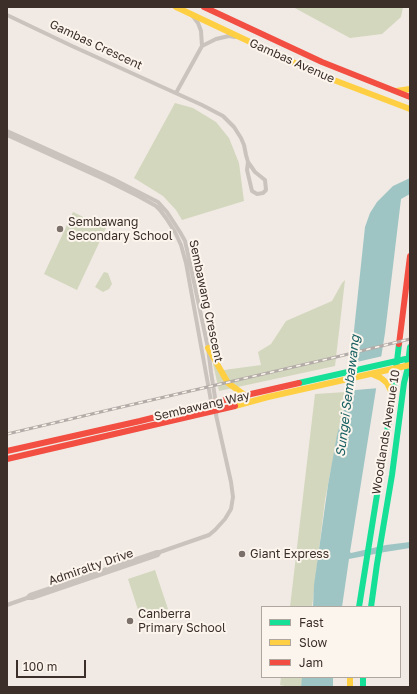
<!DOCTYPE html>
<style>
body{margin:0}
#map{position:relative;width:417px;height:694px;overflow:hidden;background:#f1eae4;font-family:"Golos Text",sans-serif}
canvas{display:block}
.frame{position:absolute;inset:0;border:8px solid #3c2f29;pointer-events:none}
.legend{position:absolute;left:261px;top:606px;width:140px;height:72px;box-sizing:border-box;background:#fcf5ed;border:1px solid #afa69f;margin:0;padding:5px 7px;list-style:none;font-size:12px;color:#3c2f29}
.legend li{display:flex;align-items:center;gap:8px;height:20px}
.legend b{width:20px;border:1px solid #afa69f}
.scale{position:absolute;left:16px;top:660px;width:70px;height:18px;box-sizing:border-box;border:2px solid #3c2f29;border-top:0;padding-left:5px;font-size:12px;line-height:14px;white-space:nowrap;color:#3c2f29;-webkit-text-stroke:3px #fcf5ed;paint-order:stroke}
</style>
<div id="map">
<canvas width="417" height="694"></canvas>
<div class="frame"></div>
<ul class="legend">
<li><b style="height:5px;background:#16e098"></b>Fast</li>
<li><b style="height:5px;background:#ffcf43"></b>Slow</li>
<li><b style="height:5px;background:#f24e42"></b>Jam</li>
</ul>
<div class="scale">100 m</div>
</div>
<script>
const context = document.querySelector('canvas').getContext('2d');
context.lineJoin = 'round';
function fill(path, color) {
  context.fillStyle = color;
  context.fill(path, 'evenodd');
}
function shape(rows) {
  const path = new Path2D();
  for (const r of rows) {
    path.moveTo(r[0], r[1]);
    for (let i = 2; i < r.length; i += 2) path.lineTo(r[i], r[i + 1]);
  }
  return path;
}
function trace(path, color, width, dash) {
  context.strokeStyle = color;
  context.lineWidth = width;
  context.lineCap = dash ? 'butt' : 'round';
  context.setLineDash(dash || []);
  context.stroke(path);
}
function write(font, color, halo, rows, align = 'center') {
  context.font = font + ' "Golos Text",sans-serif';
  context.lineWidth = 4;
  context.setLineDash([]);
  context.textBaseline = 'middle';
  context.strokeStyle = halo;
  context.fillStyle = color;
  for (const [text, x, y, turn = 0] of rows) {
    context.save();
    context.translate(x, y);
    context.rotate((+turn || 0) * Math.PI / 180);
    context.textAlign = isNaN(turn) ? turn : align;
    if (halo) context.strokeText(text, 0, 0);
    context.fillText(text, 0, 0);
    context.restore();
  }
}
fill(shape([
 [293,7,403,7,401,17,382,34,350,38],
 [175,103,193,108,216,122,229,138,239,163,244,201,182,220,176,210,163,196,134,178],
 [73,212,106,228,77,290,44,274],
 [104,272,108,273,112,284,109,289,103,292,95,287],
 [345,280,335,366,219,391,212,359,224,370,261,365,258,352,271,344,286,321,332,301,342,283],
 [346,392,325,500,312,607,290,607,315,394],
 [155,570,168,609,141,619,128,579],
 [281,677,303,677,301,687,289,687,280,685]
]), '#d3d7bd');
fill(shape([
 [410,178,410,194,401,199,385,333,350,552,351,553,386,545,410,542,410,548,385,552,349,559,342,607,313,607,314,585,328,485,337,435,344,409,352,349,365,227,370,213,377,202,393,186],
 [302,677,333,677,333,687,301,687]
]), '#9ec5c4');
fill(shape([
 [383,356,379,388,344,391,348,364]
]), '#f1eae4');
trace(shape([
 [7,15,72,46,202,105,223,116,234,127,241,138,244,145,246,155,248,162,247,170,252,191,257,194,263,193,266,190,265,180,255,172,248,162],
 [202,46,216,39,229,36,235,37],
 [176,93,202,46,201,31,198,23,192,15],
 [7,131,113,179,158,202,167,212,180,232,185,241,190,263,208,348,211,372,217,410,216,415,231,482,233,497,231,509,225,519,215,530,209,535,160,552,157,552,30,595,27,598],
 [7,135,106,180,138,196,156,206,160,210,166,218,175,232,181,245,186,263,213,412],
 [7,605,27,598,32,598,158,555,160,552]
]), '#cac3bd', 4);
trace(shape([
 [299,383,410,358],
 [359,607,393,395,399,344],
 [371,607,377,564,392,475,404,383,407,371,410,347],
 [363,677,363,687]
]), '#16e098', 6);
trace(shape([
 [176,7,318,74,410,109],
 [396,91,410,89],
 [208,348,228,383,246,396],
 [372,374,381,378,387,383,393,395],
 [235,406,268,397,410,365],
 [350,677,350,687]
]), '#ffcf43', 6);
trace(shape([
 [204,7,322,62,410,97],
 [399,344,410,256],
 [7,451,140,421,216,402,299,383],
 [7,459,235,406]
]), '#f24e42', 6);
const rail = shape([
 [7,434,113,409,332,358,410,339]
]);
trace(rail, '#b2aba7', 3);
trace(rail, '#fcf5ed', 1.5, [4.5]);
for (const [x, y, r, color] of [
 [60,229,4,"#7b706a"],
 [242,554,4,"#7b706a"],
 [130,621,4,"#7b706a"]
]) {
  const dot = new Path2D();
  dot.arc(x, y, r, 0, 2 * Math.PI);
  context.fillStyle = color;
  context.fill(dot);
  trace(dot, '#fcf5ed', 1.5);
}
write('12px', '#3c2f29', '#fcf5ed', [
 ["Gambas Crescent",96,45,25],
 ["Gambas Avenue",292,61,24],
 ["Sembawang Crescent",206,301,78],
 ["Sembawang Way",202,406,-13],
 ["Woodlands Avenue 10",386,432,-81],
 ["Admiralty Drive",91,567,-19]
]);
write('12px', '#3c2f29', '#fcf5ed', [
 ["Sembawang",68,222],
 ["Secondary School",68,236],
 ["Giant Express",250,554],
 ["Canberra",138,614],
 ["Primary School",138,628]
], 'left');
write('italic 13px', '#196063', '#fcf5ed', [
 ["Sungei Sembawang",348,396,-83]
]);
</script>
